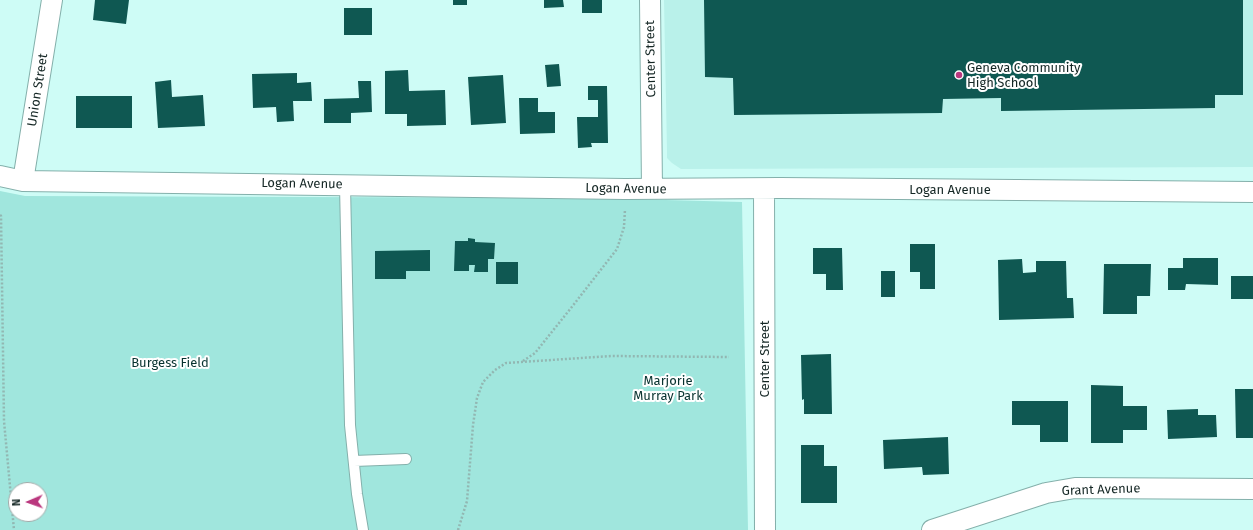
<!DOCTYPE html>
<style>
body{margin:0}
#map{position:relative;width:1253px;height:530px;overflow:hidden;background:#cefcf6;font-family:"Fira Sans",sans-serif}
canvas{display:block}
.north{position:absolute;left:8px;top:482px;width:40px;height:40px;box-sizing:border-box;background:#fff;border:1px solid #a1a9a8;border-radius:50%;rotate:268deg;font-size:11px;font-weight:700;line-height:16px;text-align:center;color:#152725}
.north::after{content:'';display:block;margin:auto;width:14px;height:18px;background:#ba377e;clip-path:polygon(50% 0,100% 100%,50% 72%,0 100%)}
</style>
<div id="map">
<canvas width="1253" height="530"></canvas>
<div class="north">N</div>
</div>
<script>
const context = document.querySelector('canvas').getContext('2d');
context.lineJoin = 'round';
function fill(path, color) {
  context.fillStyle = color;
  context.fill(path, 'evenodd');
}
function shape(rows) {
  const path = new Path2D();
  for (const r of rows) {
    path.moveTo(r[0], r[1]);
    for (let i = 2; i < r.length; i += 2) path.lineTo(r[i], r[i + 1]);
  }
  return path;
}
function trace(path, color, width, dash) {
  context.strokeStyle = color;
  context.lineWidth = width;
  context.lineCap = dash ? 'butt' : 'round';
  context.setLineDash(dash || []);
  context.stroke(path);
}
function write(font, color, halo, rows, align = 'center') {
  context.font = font + ' "Fira Sans",sans-serif';
  context.lineWidth = 4;
  context.setLineDash([]);
  context.textBaseline = 'middle';
  context.strokeStyle = halo;
  context.fillStyle = color;
  for (const [text, x, y, turn = 0] of rows) {
    context.save();
    context.translate(x, y);
    context.rotate((+turn || 0) * Math.PI / 180);
    context.textAlign = isNaN(turn) ? turn : align;
    if (halo) context.strokeText(text, 0, 0);
    context.fillText(text, 0, 0);
    context.restore();
  }
}
fill(shape([
 [664,0,1253,0,1253,167,681,169,672,163,667,158,667,151]
]), '#b9f1ea');
fill(shape([
 [0,191,25,196,589,198,742,202,748,530,0,530],
 [16,490,40,490,40,514,16,514]
]), '#a0e6dd');
fill(shape([
 [95,0,129,0,126,24,93,20],
 [453,0,467,0,467,5,453,5],
 [544,0,563,0,564,7,544,8],
 [582,0,602,0,602,13,582,13],
 [704,0,1243,0,1243,95,1215,95,1215,108,1001,111,1001,98,943,99,942,113,734,115,733,78,705,77],
 [344,8,372,8,372,35,344,35],
 [559,64,561,86,547,87,545,65],
 [408,70,409,91,445,90,446,125,407,126,407,114,385,114,385,71],
 [297,73,297,83,311,82,312,101,293,101,294,121,277,122,276,107,253,108,252,74],
 [503,75,506,123,471,125,468,77],
 [171,80,172,97,203,95,205,126,158,128,155,82],
 [358,81,371,81,372,112,351,113,351,123,324,123,324,99,359,98],
 [588,86,607,86,608,143,591,143,592,147,578,148,577,117,598,117,598,100,588,100],
 [76,96,132,96,132,128,76,128],
 [519,98,538,98,538,112,555,112,555,133,520,134],
 [468,238,475,239,475,242,495,243,494,259,488,259,488,272,474,272,475,265,469,265,469,271,454,271,455,241,468,241],
 [910,244,935,244,935,289,920,289,920,272,910,272],
 [813,248,842,248,843,290,826,290,826,274,813,274],
 [430,250,430,271,406,271,406,279,375,279,375,251],
 [1183,258,1218,258,1218,285,1186,284,1185,290,1168,290,1168,268,1183,268],
 [1022,259,1023,273,1036,272,1036,261,1066,261,1067,298,1073,298,1074,318,999,320,998,260],
 [496,262,518,262,518,284,496,284],
 [1104,264,1151,264,1150,296,1137,296,1137,314,1103,314],
 [881,271,895,271,895,297,881,297],
 [1231,276,1253,276,1253,299,1231,299],
 [831,354,832,414,804,414,804,399,802,400,801,355],
 [1091,385,1123,386,1123,406,1147,406,1147,430,1123,430,1123,443,1091,443],
 [1235,389,1253,389,1253,438,1236,438],
 [1012,401,1068,401,1068,442,1040,442,1040,425,1012,425],
 [1198,409,1198,415,1216,415,1217,437,1168,439,1167,410],
 [948,437,949,474,923,475,922,467,884,469,883,440],
 [801,445,824,445,824,466,837,466,837,503,801,503]
]), '#0f5852');
const lane = shape([
 [345,185,350,425,357,494,363,530],
 [354,461,406,459]
]);
const street = shape([
 [650,0,652,189],
 [0,176,23,181,625,189,780,188,1253,192],
 [23,181,52,0],
 [764,189,765,530],
 [932,530,1046,493,1075,488,1253,489]
]);
trace(lane, '#84b0ab', 12);
trace(street, '#84b0ab', 22);
trace(shape([
 [0,215,1,216,4,421,14,530],
 [523,361,535,353,571,308,617,249,624,227,625,209],
 [458,530,467,501,473,425,477,398,483,382,495,370,506,363,611,356,729,357]
]), '#92b7b2', 2.5, [2, 2]);
trace(lane, '#fff', 10);
trace(street, '#fff', 20);
for (const [x, y, r, color] of [
 [959,75,4,"#ba377e"]
]) {
  const dot = new Path2D();
  dot.arc(x, y, r, 0, 2 * Math.PI);
  context.fillStyle = color;
  context.fill(dot);
  trace(dot, '#fff', 1.5);
}
write('13px', '#152725', '#fff', [
 ["Center Street",651,59,-91],
 ["Union Street",38,90,-81],
 ["Logan Avenue",302,184,1],
 ["Logan Avenue",626,189,1],
 ["Logan Avenue",950,190],
 ["Center Street",765,359,-90],
 ["Grant Avenue",1101,490,-2]
]);
write('13px', '#152725', '#fff', [
 ["Geneva Community",967,68],
 ["High School",967,83]
], 'left');
write('13px', '#07322f', '#fff', [
 ["Burgess Field",170,363],
 ["Marjorie",668,381],
 ["Murray Park",668,396]
]);
</script>
